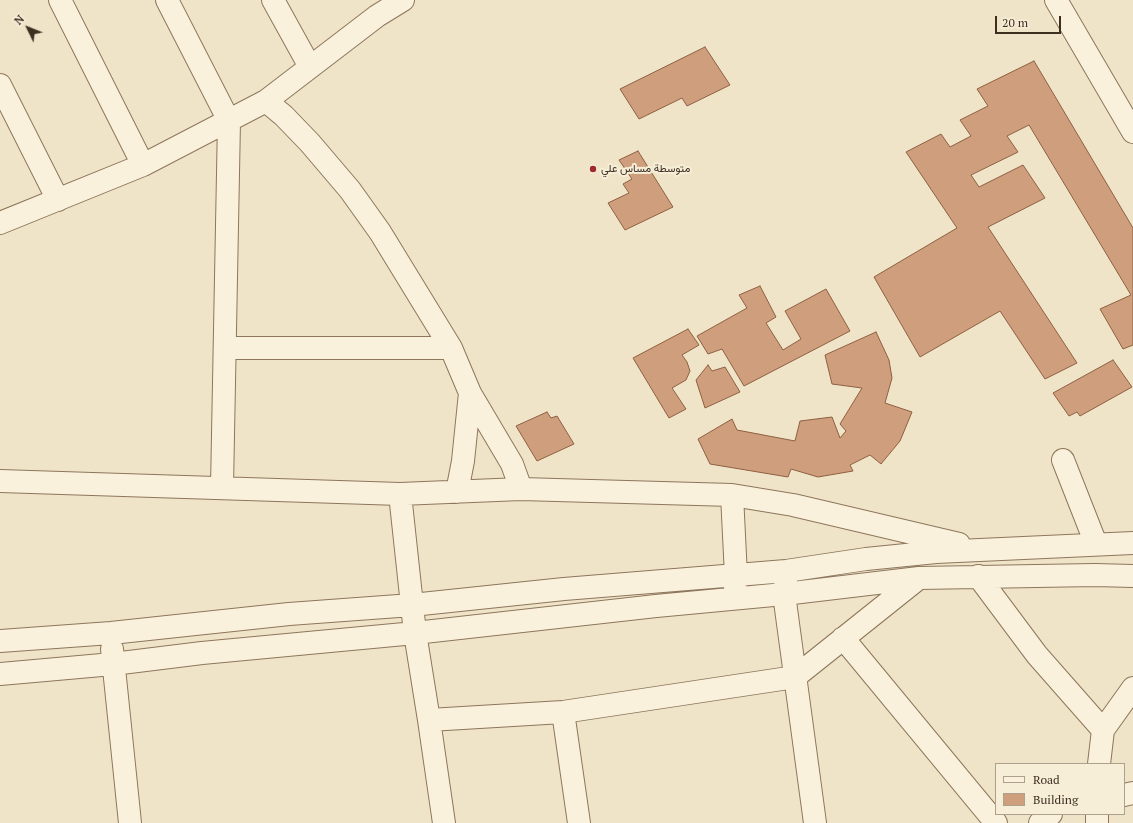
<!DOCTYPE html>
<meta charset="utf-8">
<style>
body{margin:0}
#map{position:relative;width:1133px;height:823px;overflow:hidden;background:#f0e4c8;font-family:"PT Serif",serif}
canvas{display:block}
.legend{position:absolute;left:995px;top:763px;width:130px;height:52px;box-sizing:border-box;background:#f7eed8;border:1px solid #ada18e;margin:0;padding:5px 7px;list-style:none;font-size:12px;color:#3d2e20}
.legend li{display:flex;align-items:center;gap:8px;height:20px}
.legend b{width:20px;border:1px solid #ada18e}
.north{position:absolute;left:8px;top:8px;width:40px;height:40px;-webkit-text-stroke:3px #f7eed8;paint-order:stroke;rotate:313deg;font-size:11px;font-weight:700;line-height:16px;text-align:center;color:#3d2e20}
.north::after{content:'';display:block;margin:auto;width:14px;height:18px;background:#3d2e20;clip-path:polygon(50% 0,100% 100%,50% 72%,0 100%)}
.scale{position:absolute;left:995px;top:16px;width:66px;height:18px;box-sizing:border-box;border:2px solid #3d2e20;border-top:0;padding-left:5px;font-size:12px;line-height:14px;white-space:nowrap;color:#3d2e20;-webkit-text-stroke:3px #f7eed8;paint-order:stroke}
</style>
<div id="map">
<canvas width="1133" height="823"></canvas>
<ul class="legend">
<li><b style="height:5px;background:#faf1dc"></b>Road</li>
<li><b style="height:11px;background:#cf9f7d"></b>Building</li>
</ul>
<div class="north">N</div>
<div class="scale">20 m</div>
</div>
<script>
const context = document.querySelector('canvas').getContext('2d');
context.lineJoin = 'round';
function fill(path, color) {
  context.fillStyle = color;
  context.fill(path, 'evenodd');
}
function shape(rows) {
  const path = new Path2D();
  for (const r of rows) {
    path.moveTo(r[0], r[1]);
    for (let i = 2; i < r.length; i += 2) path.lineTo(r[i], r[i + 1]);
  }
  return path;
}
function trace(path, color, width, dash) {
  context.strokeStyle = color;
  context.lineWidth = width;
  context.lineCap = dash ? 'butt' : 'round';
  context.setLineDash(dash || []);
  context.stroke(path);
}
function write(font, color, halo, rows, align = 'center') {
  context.font = font + ' "PT Serif",Vazirmatn,serif';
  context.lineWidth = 4;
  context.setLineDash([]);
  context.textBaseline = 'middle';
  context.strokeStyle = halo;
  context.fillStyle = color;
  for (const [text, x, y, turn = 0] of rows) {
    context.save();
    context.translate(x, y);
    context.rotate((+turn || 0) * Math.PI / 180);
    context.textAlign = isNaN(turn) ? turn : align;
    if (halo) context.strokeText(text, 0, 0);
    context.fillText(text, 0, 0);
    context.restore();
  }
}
const building = shape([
 [705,47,730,85,687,106,682,98,639,119,620,89,705,47],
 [1034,61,1133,228,1133,345,1123,349,1100,309,1131,295,1029,125,1007,136,1018,152,971,175,979,187,1023,165,1045,198,988,227,1077,363,1045,379,1000,311,920,357,874,277,957,228,906,152,941,134,950,147,971,136,960,120,988,106,977,89,1034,61],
 [638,151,673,207,625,230,608,203,629,193,623,184,632,179,619,160,638,151],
 [760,286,776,317,766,323,783,350,801,339,785,311,826,289,850,331,744,386,722,349,708,354,697,336,747,308,739,295,760,286],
 [688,329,699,345,682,355,687,362,690,371,686,380,672,388,686,409,669,418,633,358,688,329],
 [876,332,889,360,892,378,885,403,912,412,900,441,881,464,870,455,850,465,853,471,818,477,791,469,788,477,710,464,698,439,732,419,737,430,795,441,800,421,832,417,840,438,846,431,840,424,862,388,832,384,825,355,876,332],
 [1113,360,1132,387,1080,416,1077,412,1069,416,1053,393,1113,360],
 [708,365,712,371,725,367,740,392,705,408,696,380,708,365],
 [547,412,551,418,557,416,574,444,537,461,516,426,547,412]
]);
fill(building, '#cf9f7d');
trace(building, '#8d5f41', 1);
const minor = shape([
 [60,0,143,165],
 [167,0,229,121,222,487],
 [273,0,310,67],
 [1056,0,1133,132],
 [0,85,58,200],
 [266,101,284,116,310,143,350,190,380,232,451,348,470,393,512,464,521,489],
 [0,223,143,165,266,101,377,16,403,0],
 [225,348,451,348],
 [1063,460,1096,544],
 [0,481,400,494,521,489,732,495,793,505,959,544],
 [457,492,463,461,470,393],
 [400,494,415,633,429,720,444,823],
 [732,495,736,576,735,590],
 [978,576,1037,655,1103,730],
 [786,580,784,594,815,823],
 [843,638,996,823],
 [0,641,111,633,289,614,412,605,564,589,786,571,866,559,936,552,1133,543],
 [112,649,130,823],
 [0,674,113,664,202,653,415,633,656,606,784,594,919,578,1095,575,1133,576],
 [563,712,579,823],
 [429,720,563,712,795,677,919,578],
 [1099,764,1103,730,1133,688],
 [1124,795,1133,793],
 [1040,823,1051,814],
 [1097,823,1097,814]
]);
trace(minor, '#8d765c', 24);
trace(minor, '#faf1dc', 22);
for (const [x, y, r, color] of [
 [593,169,4,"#9e2a2b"]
]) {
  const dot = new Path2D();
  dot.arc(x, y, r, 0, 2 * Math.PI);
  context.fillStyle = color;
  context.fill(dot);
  trace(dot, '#f7eed8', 1.5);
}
write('11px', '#3d2e20', '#f7eed8', [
 ["متوسطة مساس علي",601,169]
], 'left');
</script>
